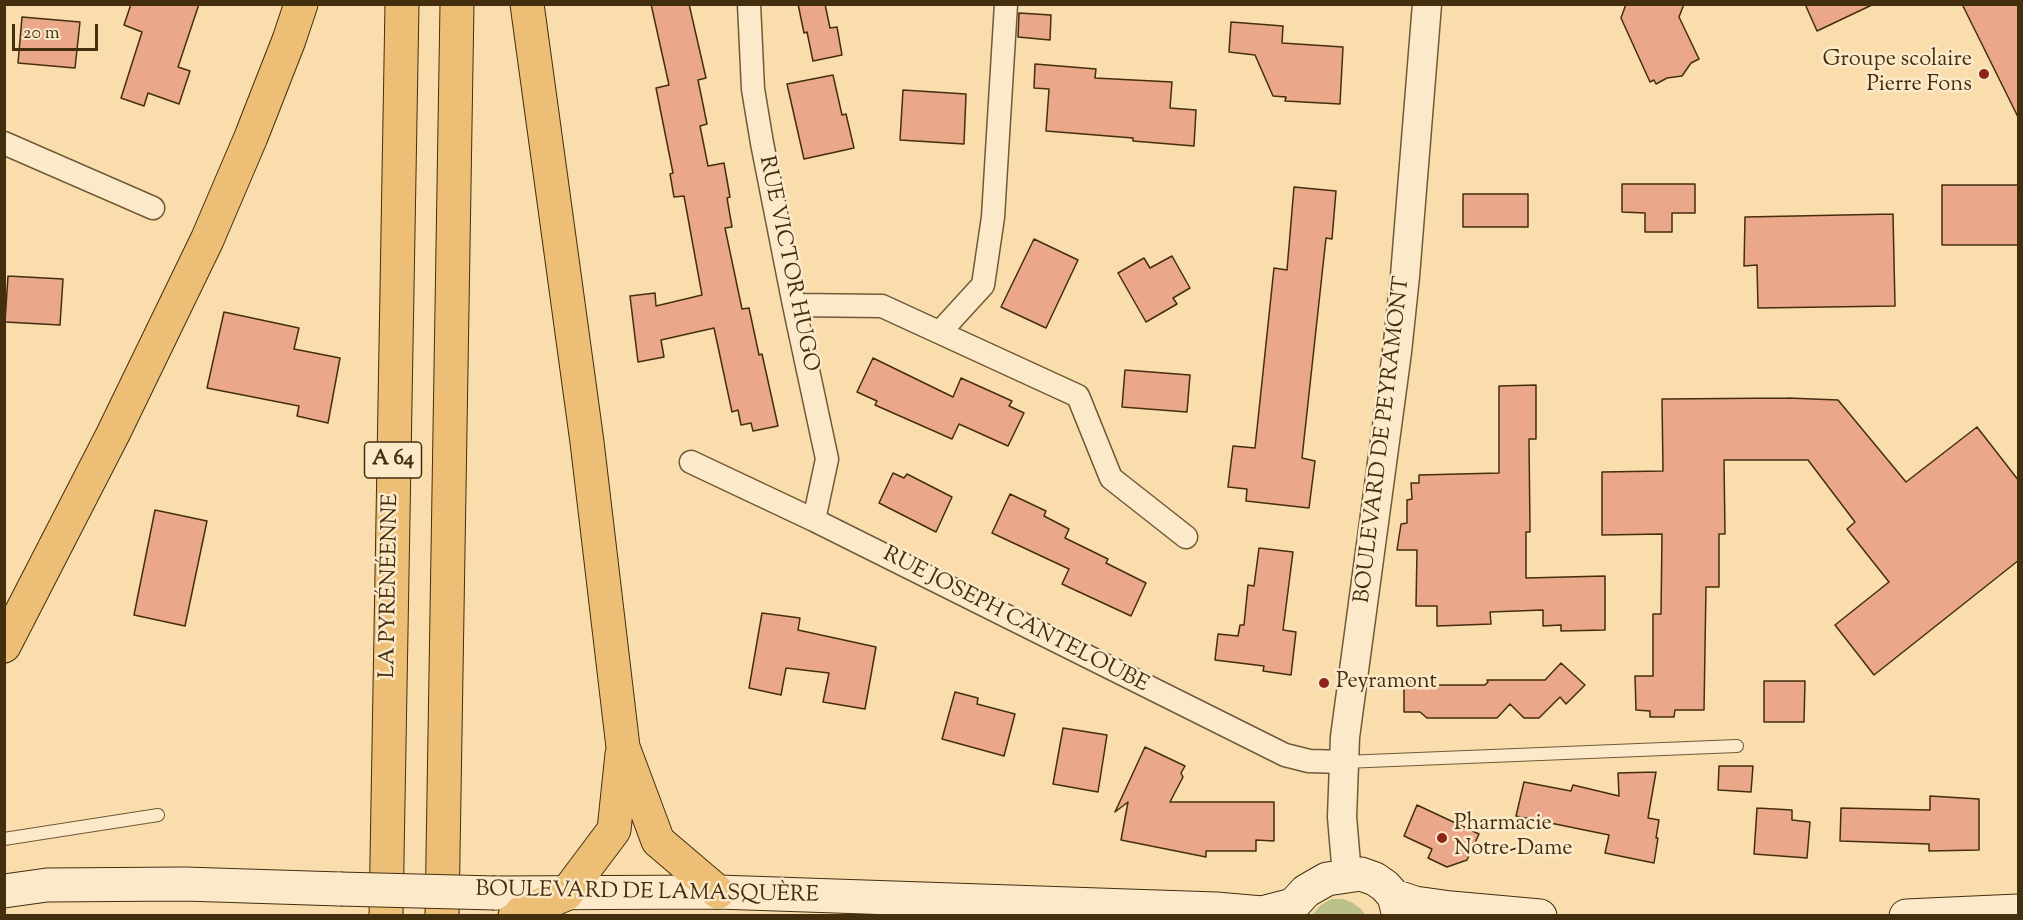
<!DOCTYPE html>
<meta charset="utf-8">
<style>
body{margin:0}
#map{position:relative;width:2023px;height:920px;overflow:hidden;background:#f9ddad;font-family:"Sorts Mill Goudy",serif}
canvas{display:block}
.frame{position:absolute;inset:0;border:6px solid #432e0e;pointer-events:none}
.scale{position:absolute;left:12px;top:24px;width:86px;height:27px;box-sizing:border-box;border:3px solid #432e0e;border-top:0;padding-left:8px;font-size:18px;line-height:21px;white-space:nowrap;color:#432e0e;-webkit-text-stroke:4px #fbe9ca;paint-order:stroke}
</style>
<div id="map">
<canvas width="2023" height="920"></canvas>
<div class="frame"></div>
<div class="scale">20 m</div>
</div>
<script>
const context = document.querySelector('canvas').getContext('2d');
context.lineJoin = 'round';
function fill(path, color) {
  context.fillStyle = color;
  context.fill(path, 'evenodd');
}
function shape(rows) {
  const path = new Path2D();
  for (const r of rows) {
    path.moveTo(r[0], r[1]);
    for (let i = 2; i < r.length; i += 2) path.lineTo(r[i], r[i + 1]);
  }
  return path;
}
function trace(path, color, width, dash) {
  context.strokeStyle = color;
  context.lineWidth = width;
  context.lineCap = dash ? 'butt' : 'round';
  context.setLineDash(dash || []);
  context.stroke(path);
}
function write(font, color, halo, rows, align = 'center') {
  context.font = font + ' "Sorts Mill Goudy",serif';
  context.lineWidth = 5;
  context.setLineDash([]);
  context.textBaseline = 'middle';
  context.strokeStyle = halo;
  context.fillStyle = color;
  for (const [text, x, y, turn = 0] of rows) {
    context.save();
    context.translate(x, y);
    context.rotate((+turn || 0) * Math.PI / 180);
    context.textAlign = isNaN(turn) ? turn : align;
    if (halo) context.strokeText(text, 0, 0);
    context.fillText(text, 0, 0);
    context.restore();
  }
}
fill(shape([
 [1331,899,1343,899,1353,903,1361,909,1365,915,1312,915,1321,905]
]), '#bcc18a');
const building = shape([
 [131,4,199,4,178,67,190,71,179,104,148,93,144,106,121,98,142,32,124,25,131,4],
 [651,4,689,4,706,78,698,80,707,124,700,126,708,166,724,163,730,197,727,198,732,227,725,228,742,309,749,308,759,355,762,354,778,426,753,431,751,423,741,425,738,410,732,412,714,328,661,340,664,357,638,362,630,296,655,293,656,306,702,295,684,196,674,197,670,174,673,173,656,88,669,85,651,4],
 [798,4,825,4,830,28,837,27,842,55,813,61,807,32,804,33,798,4],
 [1626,4,1684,4,1679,17,1699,59,1691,63,1682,76,1667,78,1656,84,1654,80,1650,82,1621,18,1626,4],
 [1805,4,1874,4,1817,31,1805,4],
 [1962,4,2019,4,2019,119,1962,4],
 [1019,13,1051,15,1050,40,1018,37,1019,13],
 [22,17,80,22,75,68,18,63,22,17],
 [1231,22,1283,26,1282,43,1343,47,1340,104,1285,101,1286,97,1273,96,1255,55,1229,52,1231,22],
 [1035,64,1096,69,1095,78,1172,82,1170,108,1196,110,1194,146,1133,141,1133,138,1046,131,1049,89,1034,88,1035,64],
 [833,75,842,115,846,114,854,148,804,159,787,84,833,75],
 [903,90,966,94,964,144,900,140,903,90],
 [1622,184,1695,184,1695,213,1672,213,1672,232,1645,232,1645,213,1622,212,1622,184],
 [1942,185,2019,185,2019,245,1942,245,1942,185],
 [1294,187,1336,191,1332,239,1326,238,1302,458,1315,461,1309,508,1246,501,1247,489,1228,487,1233,446,1255,448,1274,268,1287,270,1294,187],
 [1463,194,1528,194,1528,227,1463,227,1463,194],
 [1893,214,1895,306,1758,308,1757,265,1744,266,1745,217,1893,214],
 [1034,239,1078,260,1046,328,1001,307,1034,239],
 [1172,256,1190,288,1173,298,1177,304,1146,322,1118,273,1144,258,1150,268,1172,256],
 [8,276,63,279,60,325,5,322,8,276],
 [224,312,299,328,294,349,340,358,328,423,297,416,299,406,207,388,224,312],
 [873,358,953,397,961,378,1012,401,1009,406,1024,413,1008,446,959,424,952,439,875,405,877,401,857,392,873,358],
 [1125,370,1190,375,1187,412,1122,407,1125,370],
 [1536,385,1536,439,1529,439,1530,532,1526,532,1526,578,1605,576,1605,630,1561,631,1561,625,1543,626,1543,610,1490,612,1491,624,1437,626,1437,606,1416,606,1417,550,1397,550,1401,524,1407,523,1407,500,1412,499,1411,483,1419,483,1419,475,1499,473,1499,386,1536,385],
 [1788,398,1838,400,1906,482,1977,427,2019,481,2019,560,1874,675,1835,625,1889,582,1847,529,1855,522,1808,460,1724,460,1725,534,1719,534,1719,587,1706,587,1704,710,1675,710,1674,717,1650,717,1650,711,1636,710,1635,676,1653,676,1653,614,1661,614,1662,534,1602,535,1602,472,1663,471,1662,399,1788,398],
 [893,473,904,478,907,474,952,497,936,532,879,503,893,473],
 [1010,494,1046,511,1044,516,1069,529,1065,538,1108,559,1106,563,1146,583,1131,616,1062,584,1069,569,992,533,1010,494],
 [155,510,207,521,185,626,134,615,155,510],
 [1259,548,1293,552,1283,630,1296,632,1291,675,1263,671,1264,666,1215,660,1218,634,1238,636,1240,625,1244,625,1248,585,1254,586,1259,548],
 [762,613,800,618,798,630,876,647,865,709,823,702,829,673,786,668,781,695,749,688,762,613],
 [1561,663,1585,685,1566,704,1560,697,1539,718,1524,718,1510,704,1497,718,1427,718,1420,712,1404,712,1404,680,1432,680,1437,685,1485,685,1488,682,1487,680,1545,680,1561,663],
 [1764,681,1805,681,1804,722,1764,722,1764,681],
 [955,692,978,698,977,704,1015,714,1004,756,942,739,955,692],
 [1063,728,1107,735,1098,792,1053,784,1063,728],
 [1145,747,1185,766,1181,773,1183,777,1170,802,1274,802,1274,841,1256,840,1256,851,1206,851,1206,857,1121,840,1128,802,1115,812,1145,747],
 [1719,766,1753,766,1751,792,1718,790,1719,766],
 [1656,772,1648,818,1659,820,1656,838,1658,838,1654,863,1605,853,1609,835,1516,816,1524,782,1571,791,1573,785,1619,796,1618,773,1656,772],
 [1930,796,1979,799,1979,850,1929,851,1929,844,1840,841,1841,808,1930,810,1930,796],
 [1417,805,1479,834,1467,860,1447,867,1428,858,1432,849,1404,836,1417,805],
 [1757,808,1792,810,1792,820,1810,822,1807,858,1754,854,1757,808]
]);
fill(building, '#eba789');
trace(building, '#432e0e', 1.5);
const service = shape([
 [1344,762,1737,746],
 [4,839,158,815]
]);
const minor = shape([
 [749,4,753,89,762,143,794,305,827,459,814,520],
 [4,143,153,208],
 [794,305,882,306,1078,396,1111,478,1186,537],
 [940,332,983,285,993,217,1006,4],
 [691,462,814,520,1285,755,1309,761,1344,762]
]);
const tertiary = shape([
 [1347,875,1342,817,1345,737,1397,352,1405,276,1427,4]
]);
const secondary = shape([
 [4,891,47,885,185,884,340,889],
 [495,893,718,892,1216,909,1262,913,1289,906],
 [1394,896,1415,903,1451,908,1540,916],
 [1283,916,1306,891,1327,879,1361,874,1375,879,1385,886,1394,896,1399,916],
 [1906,916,2018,911]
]);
const motorway = shape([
 [527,4,587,442,623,747,658,841,718,892],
 [4,646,113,434,207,240,251,137,289,40,301,4],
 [386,916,402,4],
 [442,916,457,4],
 [515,916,566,894,614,830,622,754]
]);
trace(service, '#705a36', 14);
trace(minor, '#705a36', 25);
trace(tertiary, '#705a36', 31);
trace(secondary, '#432e0e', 35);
trace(motorway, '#432e0e', 35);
trace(service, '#fbe9ca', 12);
trace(minor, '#fbe9ca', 22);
trace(tertiary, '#fbe9ca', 28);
trace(secondary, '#fbe9ca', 33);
trace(motorway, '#ecbe76', 33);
const secondaryBridge = shape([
 [340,889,495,893]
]);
trace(secondaryBridge, '#432e0e', 35, []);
trace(secondaryBridge, '#fbe9ca', 33);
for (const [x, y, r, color] of [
 [1984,74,6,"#8f2418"],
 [1324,683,6,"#8f2418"],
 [1442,838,6,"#8f2418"]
]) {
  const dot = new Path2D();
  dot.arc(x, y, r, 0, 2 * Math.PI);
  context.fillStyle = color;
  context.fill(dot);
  trace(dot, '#fbe9ca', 2);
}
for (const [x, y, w] of [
 [393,460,57]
]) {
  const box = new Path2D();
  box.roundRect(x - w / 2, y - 18, w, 36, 4.5);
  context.fillStyle = '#fbe9ca';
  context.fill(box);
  trace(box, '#432e0e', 1.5);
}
write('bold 21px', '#432e0e', null, [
 ["A 64",393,460]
]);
write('22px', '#432e0e', '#fbe9ca', [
 ["Groupe scolaire",1972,61,"right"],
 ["Pierre Fons",1972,86,"right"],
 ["Peyramont",1336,683],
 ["Pharmacie",1454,825],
 ["Notre-Dame",1454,850]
], 'left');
write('22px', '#432e0e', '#fbe9ca', [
 ["RUE VICTOR HUGO",787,264,78],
 ["BOULEVARD DE PEYRAMONT",1384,440,-83],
 ["LA PYRÉNÉENNE",391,586,-89],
 ["RUE JOSEPH CANTELOUBE",1015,621,27],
 ["BOULEVARD DE LAMASQUÈRE",647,894,1]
]);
</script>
